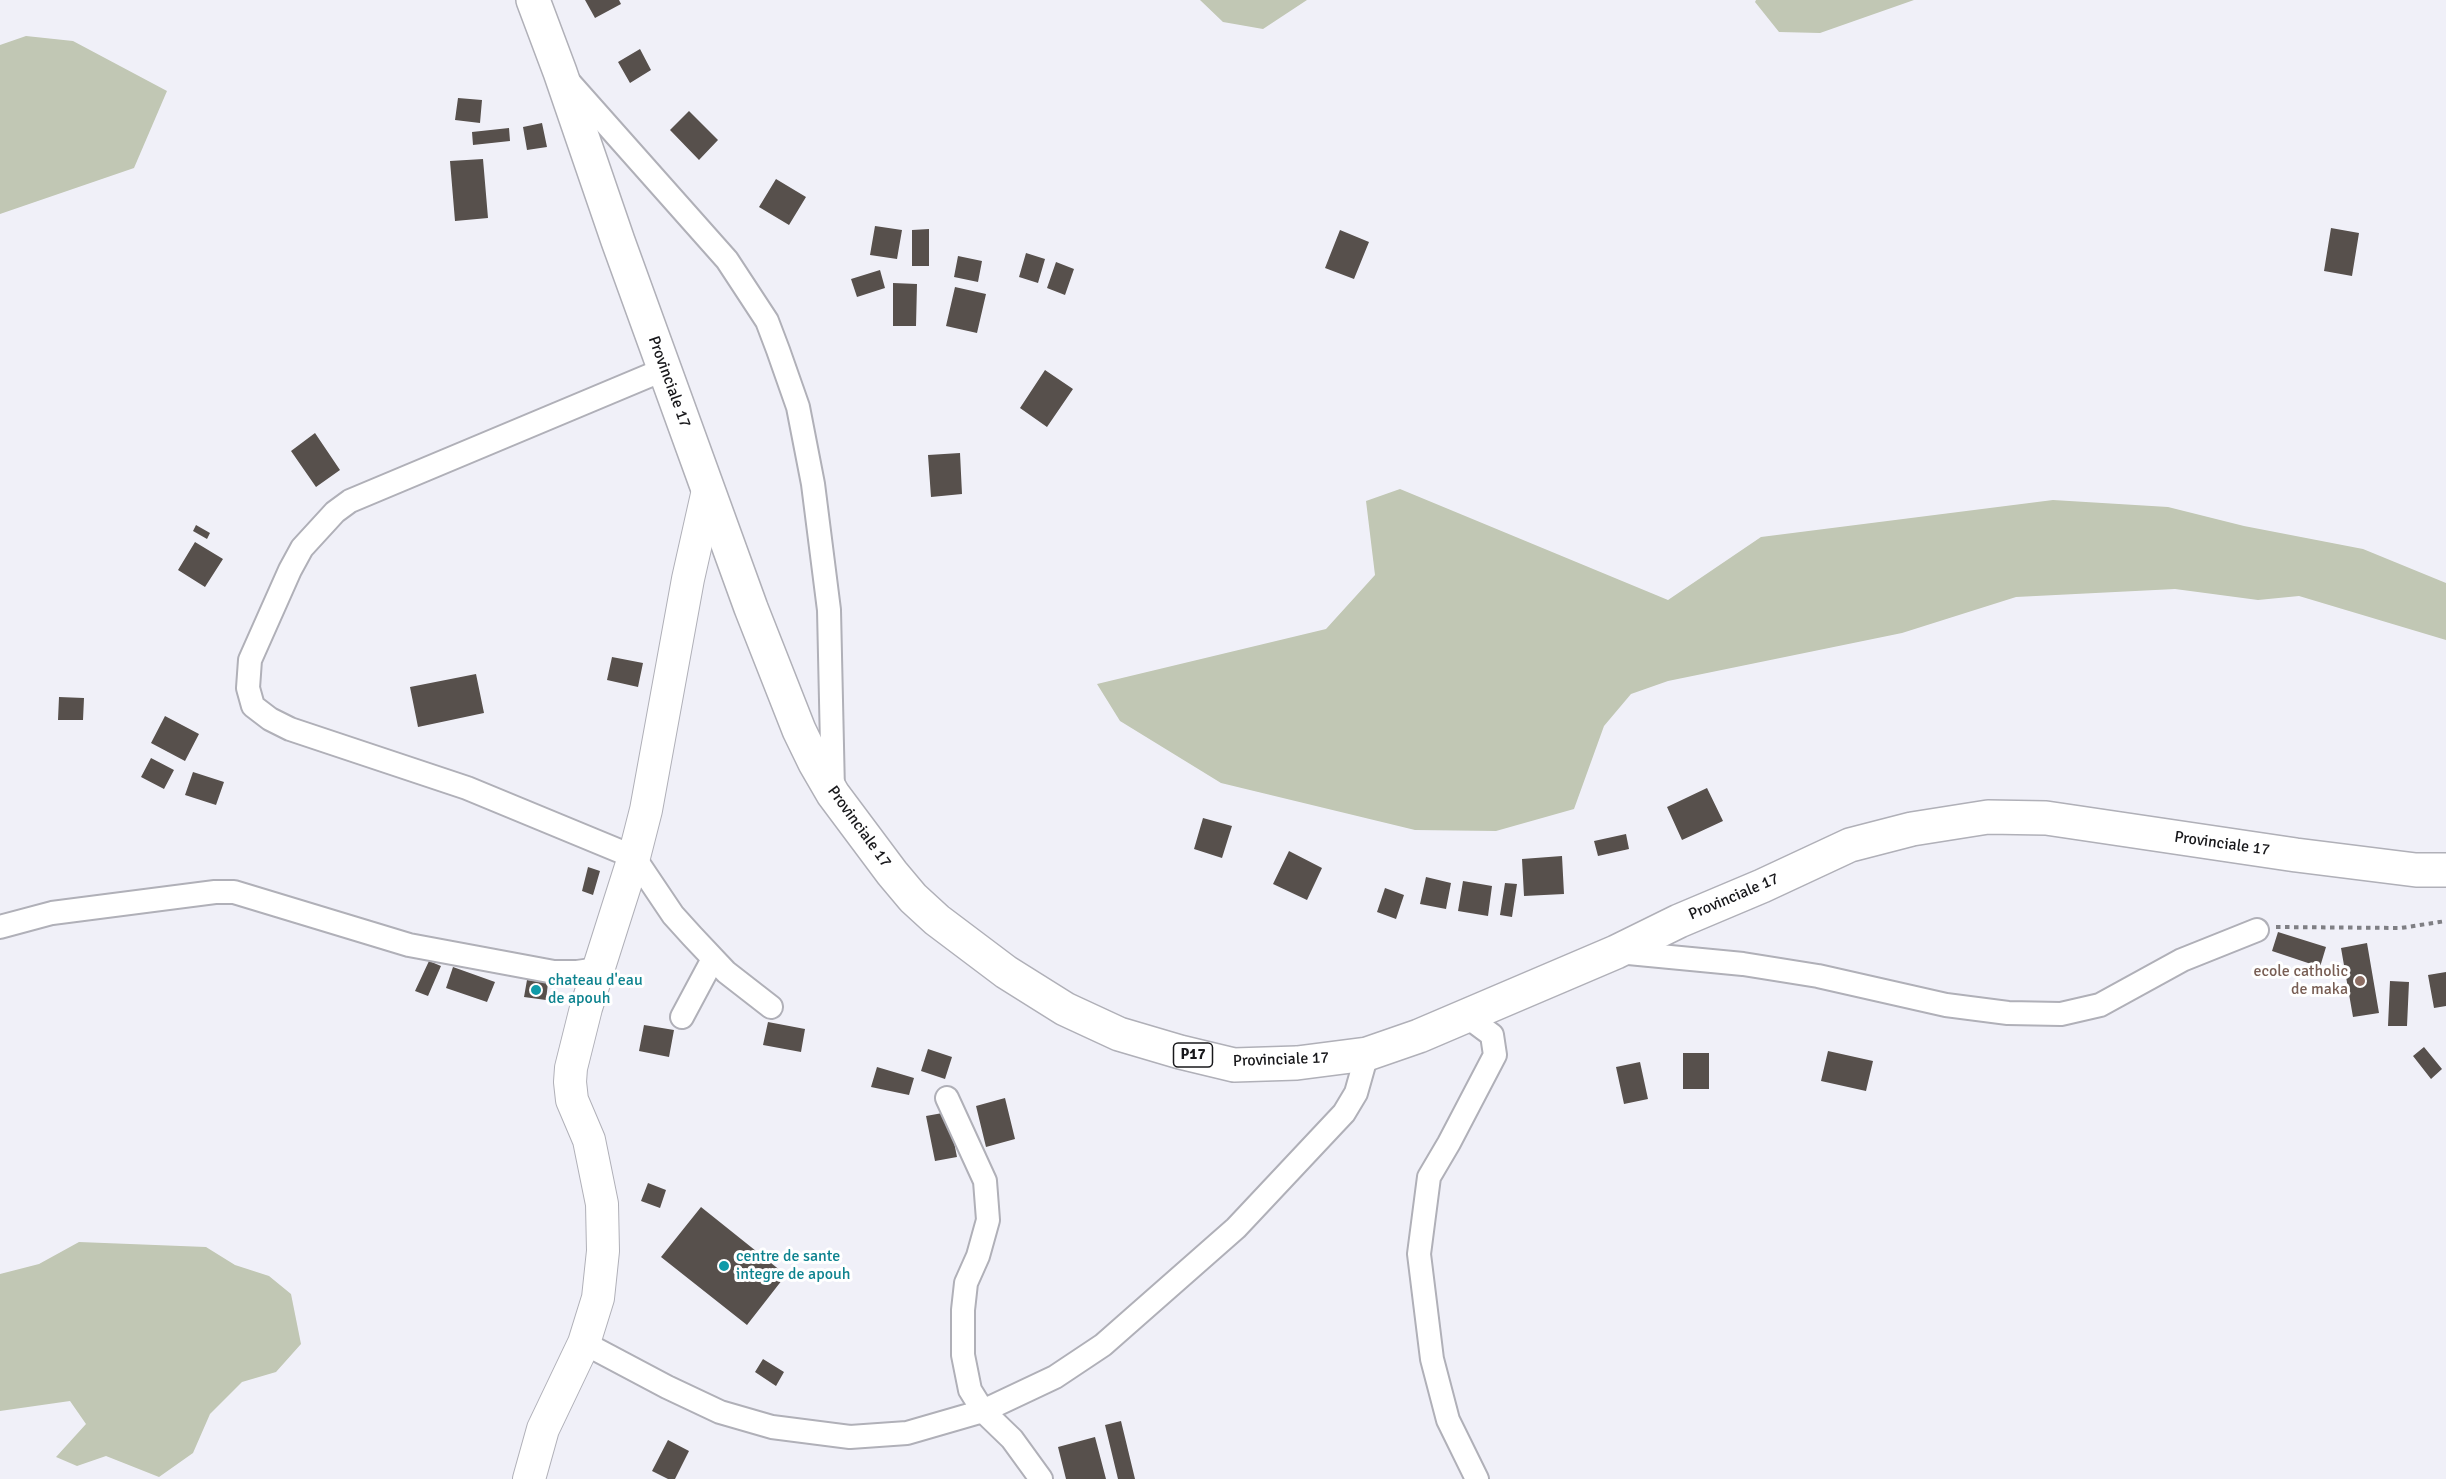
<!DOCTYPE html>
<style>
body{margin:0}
canvas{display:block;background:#f0f0f8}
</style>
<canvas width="2446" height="1479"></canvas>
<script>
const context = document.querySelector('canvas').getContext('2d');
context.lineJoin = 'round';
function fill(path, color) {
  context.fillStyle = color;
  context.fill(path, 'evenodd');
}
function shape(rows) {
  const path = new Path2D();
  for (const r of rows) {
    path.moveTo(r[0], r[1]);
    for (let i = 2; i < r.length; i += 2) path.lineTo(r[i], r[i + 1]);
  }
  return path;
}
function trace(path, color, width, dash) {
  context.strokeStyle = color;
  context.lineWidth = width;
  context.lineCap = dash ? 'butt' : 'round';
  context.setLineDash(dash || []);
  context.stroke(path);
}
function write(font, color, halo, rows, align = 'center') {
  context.font = font + ' Signika,sans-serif';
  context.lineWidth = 6;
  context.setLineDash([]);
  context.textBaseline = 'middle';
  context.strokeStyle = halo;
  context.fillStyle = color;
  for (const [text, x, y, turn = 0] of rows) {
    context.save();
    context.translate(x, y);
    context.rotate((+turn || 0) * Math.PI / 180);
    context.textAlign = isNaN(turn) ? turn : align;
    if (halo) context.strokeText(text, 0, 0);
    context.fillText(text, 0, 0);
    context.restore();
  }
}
fill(shape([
 [1200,0,1307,0,1263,29,1223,22],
 [1756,0,1914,0,1820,33,1779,32,1755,2],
 [26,36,73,41,167,91,134,168,0,214,0,45],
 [1400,489,1668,600,1761,537,2053,500,2168,507,2244,526,2363,549,2446,583,2446,640,2299,596,2258,600,2175,589,2016,597,1902,633,1668,681,1631,694,1604,726,1574,809,1496,831,1415,830,1221,783,1120,721,1097,684,1326,629,1375,575,1366,501],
 [79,1242,206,1247,235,1265,269,1276,291,1294,301,1344,276,1372,242,1382,210,1414,193,1453,159,1477,106,1456,77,1466,56,1457,86,1424,70,1401,0,1411,0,1274,39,1264]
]), '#c1c7b4');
fill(shape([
 [585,0,619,0,621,4,595,18],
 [640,49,651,70,630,83,618,62],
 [458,98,482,100,480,123,455,120],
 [689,111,718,140,699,160,670,130],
 [542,123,547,147,527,150,523,127],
 [509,128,510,141,473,145,472,132],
 [483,159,488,218,455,221,450,161],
 [776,179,806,197,789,225,759,207],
 [875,226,902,230,897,259,870,255],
 [2331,228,2359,233,2352,276,2324,271],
 [929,229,929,266,912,266,912,230],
 [1340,230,1369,242,1354,279,1325,268],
 [1026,253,1045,259,1038,283,1019,277],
 [958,256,982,261,978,282,954,277],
 [1056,262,1074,269,1065,295,1047,288],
 [880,270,885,288,857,297,851,279],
 [893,283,917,284,916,326,893,326],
 [955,287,986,294,977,333,946,326],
 [1045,370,1073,389,1047,427,1020,408],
 [315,433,340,470,316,487,291,451],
 [960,453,962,494,931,497,928,455],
 [196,525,210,533,207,539,193,531],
 [195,542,223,559,205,587,178,570],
 [612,657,643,663,638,687,607,680],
 [476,674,484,713,418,727,410,687],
 [59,697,84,698,83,720,58,720],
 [165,716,199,734,185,761,151,743],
 [151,758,174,770,164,789,141,777],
 [193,772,224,782,216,805,185,795],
 [1707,788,1723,821,1682,840,1667,807],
 [1203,818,1232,826,1222,858,1194,849],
 [1626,834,1629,849,1598,856,1594,841],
 [1289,851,1322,868,1307,900,1273,884],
 [1562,856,1564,894,1524,896,1522,859],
 [588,867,600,871,593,895,582,891],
 [1426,877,1451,883,1446,909,1420,904],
 [1463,881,1492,886,1488,916,1458,911],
 [1505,883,1517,884,1512,917,1500,915],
 [1385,888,1404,895,1396,919,1377,912],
 [2278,932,2326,947,2320,967,2272,951],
 [2367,943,2379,1013,2353,1017,2341,948],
 [429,961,441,966,428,996,415,991],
 [453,967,495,982,487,1002,446,988],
 [2446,972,2446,1006,2434,1008,2428,975],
 [527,980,548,983,546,1000,524,997],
 [2390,981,2409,982,2407,1026,2388,1026],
 [768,1022,805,1029,801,1052,763,1045],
 [644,1025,674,1030,669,1057,639,1051],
 [2424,1047,2442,1069,2431,1079,2413,1056],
 [928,1049,952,1057,945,1079,921,1071],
 [1828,1051,1873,1061,1866,1091,1821,1081],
 [1683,1053,1709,1053,1709,1089,1683,1089],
 [1640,1062,1648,1099,1624,1104,1616,1067],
 [877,1067,914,1078,909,1095,871,1087],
 [1005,1098,1015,1139,986,1147,976,1106],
 [948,1112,957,1157,935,1161,926,1116],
 [648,1183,666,1190,660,1208,641,1201],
 [701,1207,786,1275,747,1325,661,1257],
 [763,1359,784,1372,776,1386,755,1372],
 [1121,1421,1135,1479,1118,1479,1105,1425],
 [1095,1437,1106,1479,1066,1479,1058,1447],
 [668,1440,689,1451,675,1479,668,1479,652,1471]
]), '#57504c');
const street = shape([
 [569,82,727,260,767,321,778,350,798,407,813,484,829,610,833,791],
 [665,369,350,501,335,512,302,548,290,570,250,660,248,688,253,706,270,719,290,729,467,788,634,857,673,915,692,936,726,972,771,1007],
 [0,927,52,913,215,892,234,892,409,945,554,972,577,972,598,969],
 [1618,952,1743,964,1818,976,1946,1005,2008,1013,2061,1014,2100,1005,2182,960,2257,930],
 [1465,1015,1492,1035,1495,1055,1449,1143,1429,1177,1419,1254,1432,1359,1448,1420,1477,1479],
 [682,1017,713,959],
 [947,1098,985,1181,988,1220,978,1256,966,1283,963,1310,963,1355,970,1390,983,1411,1012,1439,1041,1479],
 [584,1343,667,1387,720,1412,772,1427,850,1437,907,1433,983,1411,1055,1377,1103,1345,1236,1228,1344,1113,1356,1093,1367,1054]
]);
const secondary = shape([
 [529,1479,543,1429,584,1343,598,1298,603,1251,602,1204,589,1140,572,1100,570,1082,571,1068,586,1008,634,857,646,810,688,579,708,490]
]);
const primary = shape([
 [533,0,560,72,618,241,751,608,799,730,815,763,833,794,892,873,913,898,937,920,1006,972,1065,1009,1119,1034,1180,1052,1234,1065,1297,1063,1367,1054,1419,1036,1616,952,1679,921,1762,886,1850,845,1912,829,1988,817,2046,818,2296,855,2416,870,2446,870]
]);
trace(street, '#b0b0b8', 26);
trace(secondary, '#b0b0b8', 34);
trace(primary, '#b0b0b8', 36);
trace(shape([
 [2276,927,2401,928,2446,921]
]), '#7f7f84', 4, [4.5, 4.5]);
trace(street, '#fff', 22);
trace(secondary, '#fff', 32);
trace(primary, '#fff', 33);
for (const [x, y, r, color] of [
 [2360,981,6,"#8d6e63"],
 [536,990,6,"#0f9aa8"],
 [724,1266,6,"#0f9aa8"]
]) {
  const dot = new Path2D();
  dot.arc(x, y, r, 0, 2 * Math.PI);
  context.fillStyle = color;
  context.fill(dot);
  trace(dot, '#fff', 2);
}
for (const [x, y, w] of [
 [1193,1055,39]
]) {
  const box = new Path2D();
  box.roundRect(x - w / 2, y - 12, w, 24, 4.5);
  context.fillStyle = '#fff';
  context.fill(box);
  trace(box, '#18181b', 1.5);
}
write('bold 15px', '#18181b', null, [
 ["P17",1193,1055]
]);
write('16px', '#18181b', '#fff', [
 ["Provinciale 17",669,382,70],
 ["Provinciale 17",859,827,54],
 ["Provinciale 17",2222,844,8],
 ["Provinciale 17",1734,897,-23],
 ["Provinciale 17",1281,1060,-2]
]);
write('16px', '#785e54', '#fff', [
 ["ecole catholic",2348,972],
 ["de maka",2348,990]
], 'right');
write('16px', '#0d838f', '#fff', [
 ["chateau d'eau",548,981],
 ["de apouh",548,999],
 ["centre de sante",736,1257],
 ["integre de apouh",736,1275]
], 'left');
</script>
